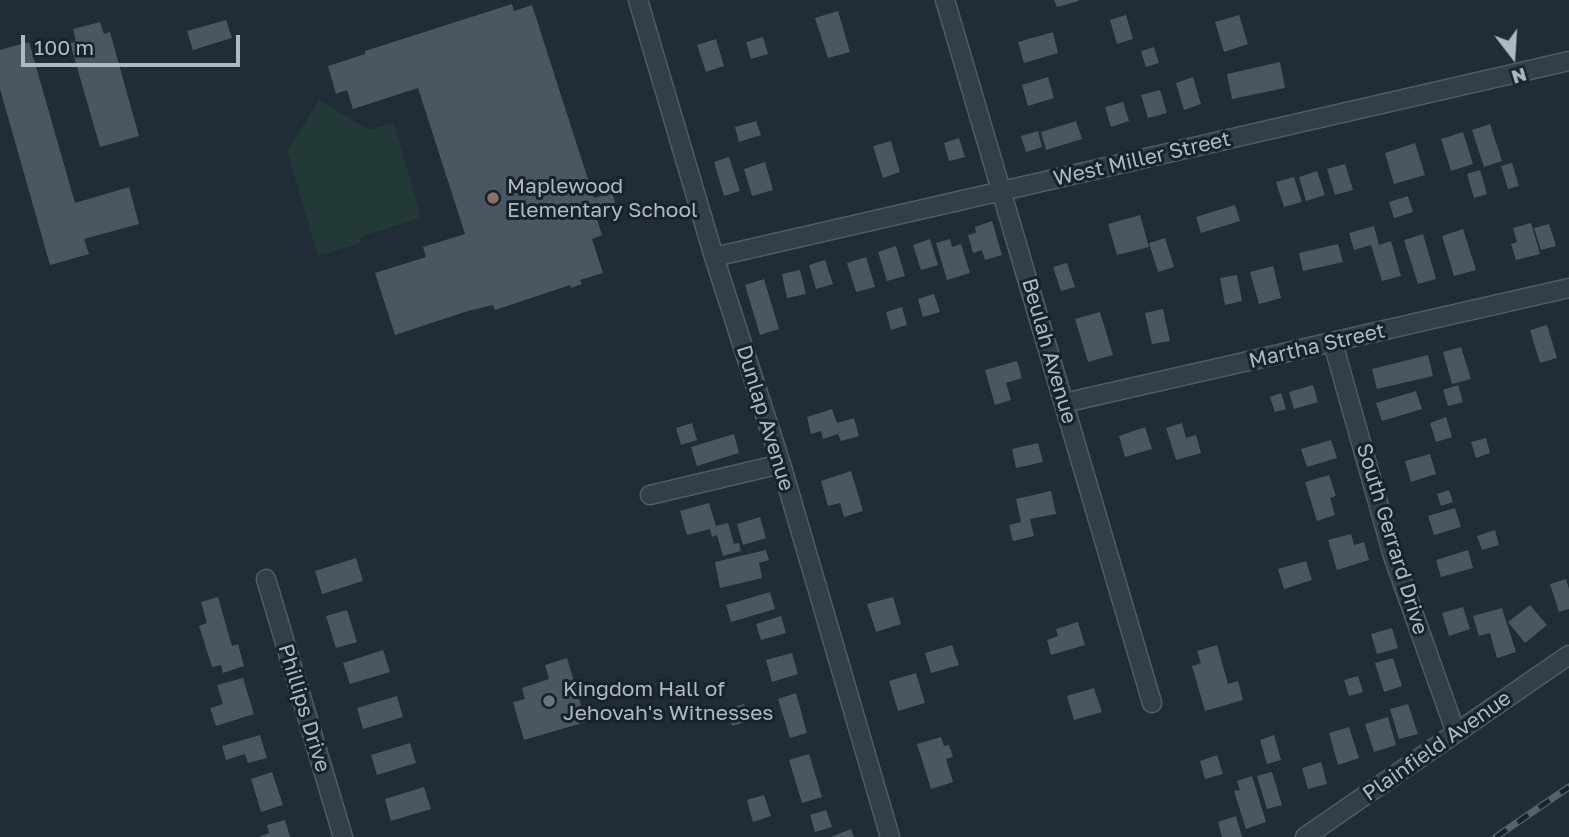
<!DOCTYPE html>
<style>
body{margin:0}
#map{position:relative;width:1569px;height:837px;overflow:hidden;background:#202c36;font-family:"Golos Text",sans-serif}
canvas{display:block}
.north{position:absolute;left:1478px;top:21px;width:70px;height:70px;-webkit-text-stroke:5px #19222b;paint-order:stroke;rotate:163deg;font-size:19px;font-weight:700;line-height:28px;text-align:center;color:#adb9c3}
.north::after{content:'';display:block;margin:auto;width:24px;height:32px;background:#adb9c3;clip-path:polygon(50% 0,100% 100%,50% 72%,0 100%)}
.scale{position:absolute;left:21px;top:35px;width:219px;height:32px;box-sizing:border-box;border:4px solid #adb9c3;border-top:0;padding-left:9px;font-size:21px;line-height:24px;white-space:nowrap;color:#adb9c3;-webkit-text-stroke:5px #19222b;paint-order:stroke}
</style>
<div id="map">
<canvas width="1569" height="837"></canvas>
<div class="north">N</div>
<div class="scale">100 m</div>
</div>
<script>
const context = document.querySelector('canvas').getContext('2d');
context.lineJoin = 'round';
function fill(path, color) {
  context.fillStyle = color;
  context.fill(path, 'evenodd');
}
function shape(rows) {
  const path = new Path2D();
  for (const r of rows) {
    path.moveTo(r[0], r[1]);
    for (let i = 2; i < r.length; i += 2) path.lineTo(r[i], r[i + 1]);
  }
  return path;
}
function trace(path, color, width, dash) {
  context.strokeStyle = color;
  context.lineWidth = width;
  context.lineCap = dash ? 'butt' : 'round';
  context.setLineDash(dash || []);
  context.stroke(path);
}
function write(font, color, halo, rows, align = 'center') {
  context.font = font + ' "Golos Text",sans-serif';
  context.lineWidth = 6;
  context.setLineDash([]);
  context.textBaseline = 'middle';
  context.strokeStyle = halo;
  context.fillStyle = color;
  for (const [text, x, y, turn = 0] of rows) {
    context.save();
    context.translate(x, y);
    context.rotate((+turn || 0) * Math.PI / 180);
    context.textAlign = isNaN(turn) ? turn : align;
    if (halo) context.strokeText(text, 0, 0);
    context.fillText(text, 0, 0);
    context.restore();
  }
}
fill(shape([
 [319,100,369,130,394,123,421,218,360,237,361,243,318,256,287,151]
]), '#223937');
fill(shape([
 [1054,0,1078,0,1079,1,1057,7],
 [512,4,514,11,532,5,594,198,612,192,616,206,595,213,602,235,592,239,603,273,580,280,582,284,571,288,570,285,495,310,493,305,468,311,395,335,375,273,426,257,423,247,465,234,418,88,353,109,347,90,336,94,328,66,365,54,365,51],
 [838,11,850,52,828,58,815,18],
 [1126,15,1133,39,1117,44,1110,20],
 [1239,15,1248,44,1224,52,1215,22],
 [226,20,232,38,193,50,187,31],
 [100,22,104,34,110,32,139,136,100,147,70,43,76,42,73,29],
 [1053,32,1058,53,1024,63,1018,42],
 [763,37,768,54,751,59,746,42],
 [716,39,724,66,706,72,697,45],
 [29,42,75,203,129,187,139,224,84,239,89,254,50,265,0,89,0,50],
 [1154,47,1159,63,1146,67,1141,51],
 [1280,62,1285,88,1232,99,1227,74],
 [1048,77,1054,98,1028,106,1022,85],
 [1193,77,1201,104,1184,110,1176,83],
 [1160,90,1167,113,1148,118,1141,95],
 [1123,102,1129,121,1111,127,1105,107],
 [756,121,761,135,739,142,735,127],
 [1076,121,1082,139,1046,150,1041,132],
 [1490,124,1502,161,1484,167,1472,130],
 [1038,131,1042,147,1026,152,1021,136],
 [1463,132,1473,164,1451,171,1441,139],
 [959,138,965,157,949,161,944,143],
 [891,141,900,172,883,178,873,146],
 [1415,143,1425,175,1394,184,1385,153],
 [729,157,740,191,724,196,714,162],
 [765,162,773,190,752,196,744,169],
 [1512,163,1519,186,1508,189,1501,166],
 [1345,164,1353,190,1335,195,1327,169],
 [1480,170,1487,194,1474,198,1467,174],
 [1317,171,1325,195,1306,201,1299,177],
 [1294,177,1302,202,1284,207,1276,182],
 [1408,196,1413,212,1394,218,1389,202],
 [1235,205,1240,221,1201,233,1196,217],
 [1140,215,1149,247,1117,255,1108,224],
 [992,221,1002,255,985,260,982,250,973,253,968,235,976,233,975,227],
 [1531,223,1540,254,1516,260,1511,244,1517,242,1513,228],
 [1549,224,1556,246,1541,250,1534,228],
 [1374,226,1379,245,1391,241,1401,276,1382,281,1371,245,1354,250,1349,233],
 [1463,229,1476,270,1454,276,1442,236],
 [1423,234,1436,279,1418,284,1404,240],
 [1165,238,1174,267,1158,272,1149,243],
 [930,239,938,265,921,270,913,245],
 [950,239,952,247,961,244,970,273,947,280,936,243],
 [1338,244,1343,262,1303,271,1299,253],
 [896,246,905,276,887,281,878,252],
 [866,257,875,287,856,292,847,263],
 [825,260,833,284,816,289,809,265],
 [1067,263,1075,287,1061,291,1053,267],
 [1273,266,1281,298,1259,304,1250,272],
 [800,270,806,294,787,298,782,274],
 [1237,275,1242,301,1225,305,1220,278],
 [764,279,779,329,760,335,745,285],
 [934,294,940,312,923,317,918,299],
 [902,307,907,325,891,330,886,312],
 [1163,309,1170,341,1152,344,1145,313],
 [1100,312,1113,355,1088,362,1075,319],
 [1547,325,1557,358,1540,363,1530,330],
 [1461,347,1471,379,1452,384,1443,352],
 [1428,355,1433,376,1377,389,1372,369],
 [1017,361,1022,378,1006,383,1011,400,995,405,985,370],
 [1313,385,1318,402,1294,409,1289,392],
 [1458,385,1463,402,1448,406,1443,390],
 [1416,391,1422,409,1382,421,1376,403],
 [1281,393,1286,409,1275,412,1270,397],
 [832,409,837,423,854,418,859,436,841,441,838,434,823,439,821,431,811,434,807,417],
 [1446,417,1452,437,1436,442,1430,423],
 [692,423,697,440,681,445,676,428],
 [1182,423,1186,438,1196,435,1201,453,1176,460,1166,428],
 [1145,427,1152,449,1125,457,1119,436],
 [734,434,739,453,697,466,691,447],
 [1486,438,1490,453,1476,458,1471,442],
 [1331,440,1337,458,1307,467,1301,449],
 [1038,443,1043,462,1016,468,1012,449],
 [1430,454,1436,474,1411,482,1405,461],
 [851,471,863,511,844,517,840,503,828,506,821,481],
 [1329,475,1336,496,1330,498,1335,515,1317,521,1305,482],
 [1449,490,1453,502,1441,506,1437,494],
 [1051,491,1056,514,1030,519,1034,536,1013,541,1009,525,1021,522,1016,499],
 [709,503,716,526,728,523,734,544,739,543,741,551,723,556,717,535,712,537,710,529,687,535,680,511],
 [1455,508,1461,527,1434,535,1428,516],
 [760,517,766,538,743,545,737,524],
 [1495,530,1499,545,1482,550,1477,536],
 [1351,534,1354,545,1364,542,1369,560,1337,570,1328,540],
 [766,550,769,560,759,563,762,578,720,588,715,562],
 [1468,550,1473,568,1441,577,1436,560],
 [356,558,363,581,322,594,315,571],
 [1306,561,1312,580,1284,589,1278,569],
 [1566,579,1569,589,1569,609,1559,612,1550,584],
 [770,592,775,609,731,622,726,605],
 [218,597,232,646,238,644,244,666,223,673,221,665,212,667,199,626,207,623,201,602],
 [893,597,901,624,876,632,867,604],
 [1530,605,1547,625,1525,643,1508,622],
 [1463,607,1470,629,1449,636,1442,613],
 [1502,608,1516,652,1497,658,1490,633,1479,636,1473,616],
 [347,610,357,642,336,648,326,616],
 [781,616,786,633,761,640,756,624],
 [1078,622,1085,645,1051,655,1047,640,1058,636,1056,629],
 [1392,628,1398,648,1377,654,1371,634],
 [952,645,959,665,931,673,925,653],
 [1217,645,1228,684,1238,681,1243,700,1205,711,1192,666,1201,663,1197,651],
 [383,650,390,672,350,684,343,663],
 [792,653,798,674,772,682,766,660],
 [567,658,586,722,524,740,513,702,525,699,522,688,549,679,545,665],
 [1393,658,1402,686,1384,692,1375,663],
 [916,673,925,703,898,711,889,681],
 [1358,676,1363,692,1349,696,1344,680],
 [243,678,254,714,216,726,210,708,223,704,217,685],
 [1094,688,1102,712,1074,720,1067,696],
 [796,693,807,733,790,738,778,699],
 [397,696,403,717,363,729,357,708],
 [744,704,749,721,732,726,727,709],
 [1408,704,1418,734,1399,739,1390,709],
 [1388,717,1396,745,1374,752,1365,724],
 [1349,727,1359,758,1338,765,1329,733],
 [260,735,267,758,248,763,245,754,226,760,222,746],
 [1274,735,1281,760,1267,764,1260,740],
 [941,737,944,746,949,745,953,757,946,759,953,782,931,789,917,744],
 [410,743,416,763,377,775,371,755],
 [809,754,822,797,802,803,789,760],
 [1217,755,1223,774,1205,779,1200,761],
 [1321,762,1327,784,1308,789,1302,768],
 [272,772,283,805,261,812,251,779],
 [1272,772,1282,805,1267,809,1257,776],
 [1252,776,1266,822,1246,829,1234,791,1240,790,1237,781],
 [424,787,431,809,391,821,385,799],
 [764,795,771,816,753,822,747,800],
 [826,810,832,827,815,832,810,815],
 [1236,816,1242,837,1222,837,1218,822],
 [285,820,290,837,259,837,269,833,267,825],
 [851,829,854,837,831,837]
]), '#485762');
const street = shape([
 [638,0,714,257,781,464,890,837],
 [945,0,1152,703],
 [714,257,1569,61],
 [1333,343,1393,556,1456,733],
 [1064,403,1569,288],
 [650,495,781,464],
 [266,579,343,837],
 [1305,837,1569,655]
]);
trace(street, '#505c64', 21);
trace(street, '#333e46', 18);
const rail = shape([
 [1496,837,1569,787]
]);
trace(rail, '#55626d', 7);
trace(rail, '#19222b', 4.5, [13]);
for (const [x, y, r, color] of [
 [493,198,7,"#8d6e63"],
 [549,701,7,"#6b7280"]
]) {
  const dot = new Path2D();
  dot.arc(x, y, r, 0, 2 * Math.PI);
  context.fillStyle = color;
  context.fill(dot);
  trace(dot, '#19222b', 2.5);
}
write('21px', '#adb9c3', '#19222b', [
 ["West Miller Street",1142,159,-13],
 ["Martha Street",1317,346,-13],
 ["Beulah Avenue",1049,351,74],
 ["Dunlap Avenue",765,418,73],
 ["South Gerrard Drive",1392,539,73],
 ["Phillips Drive",304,708,73],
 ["Plainfield Avenue",1437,746,-35]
]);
write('21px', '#adb9c3', '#19222b', [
 ["Maplewood",507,186],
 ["Elementary School",507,210],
 ["Kingdom Hall of",563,689],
 ["Jehovah's Witnesses",563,713]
], 'left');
</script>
